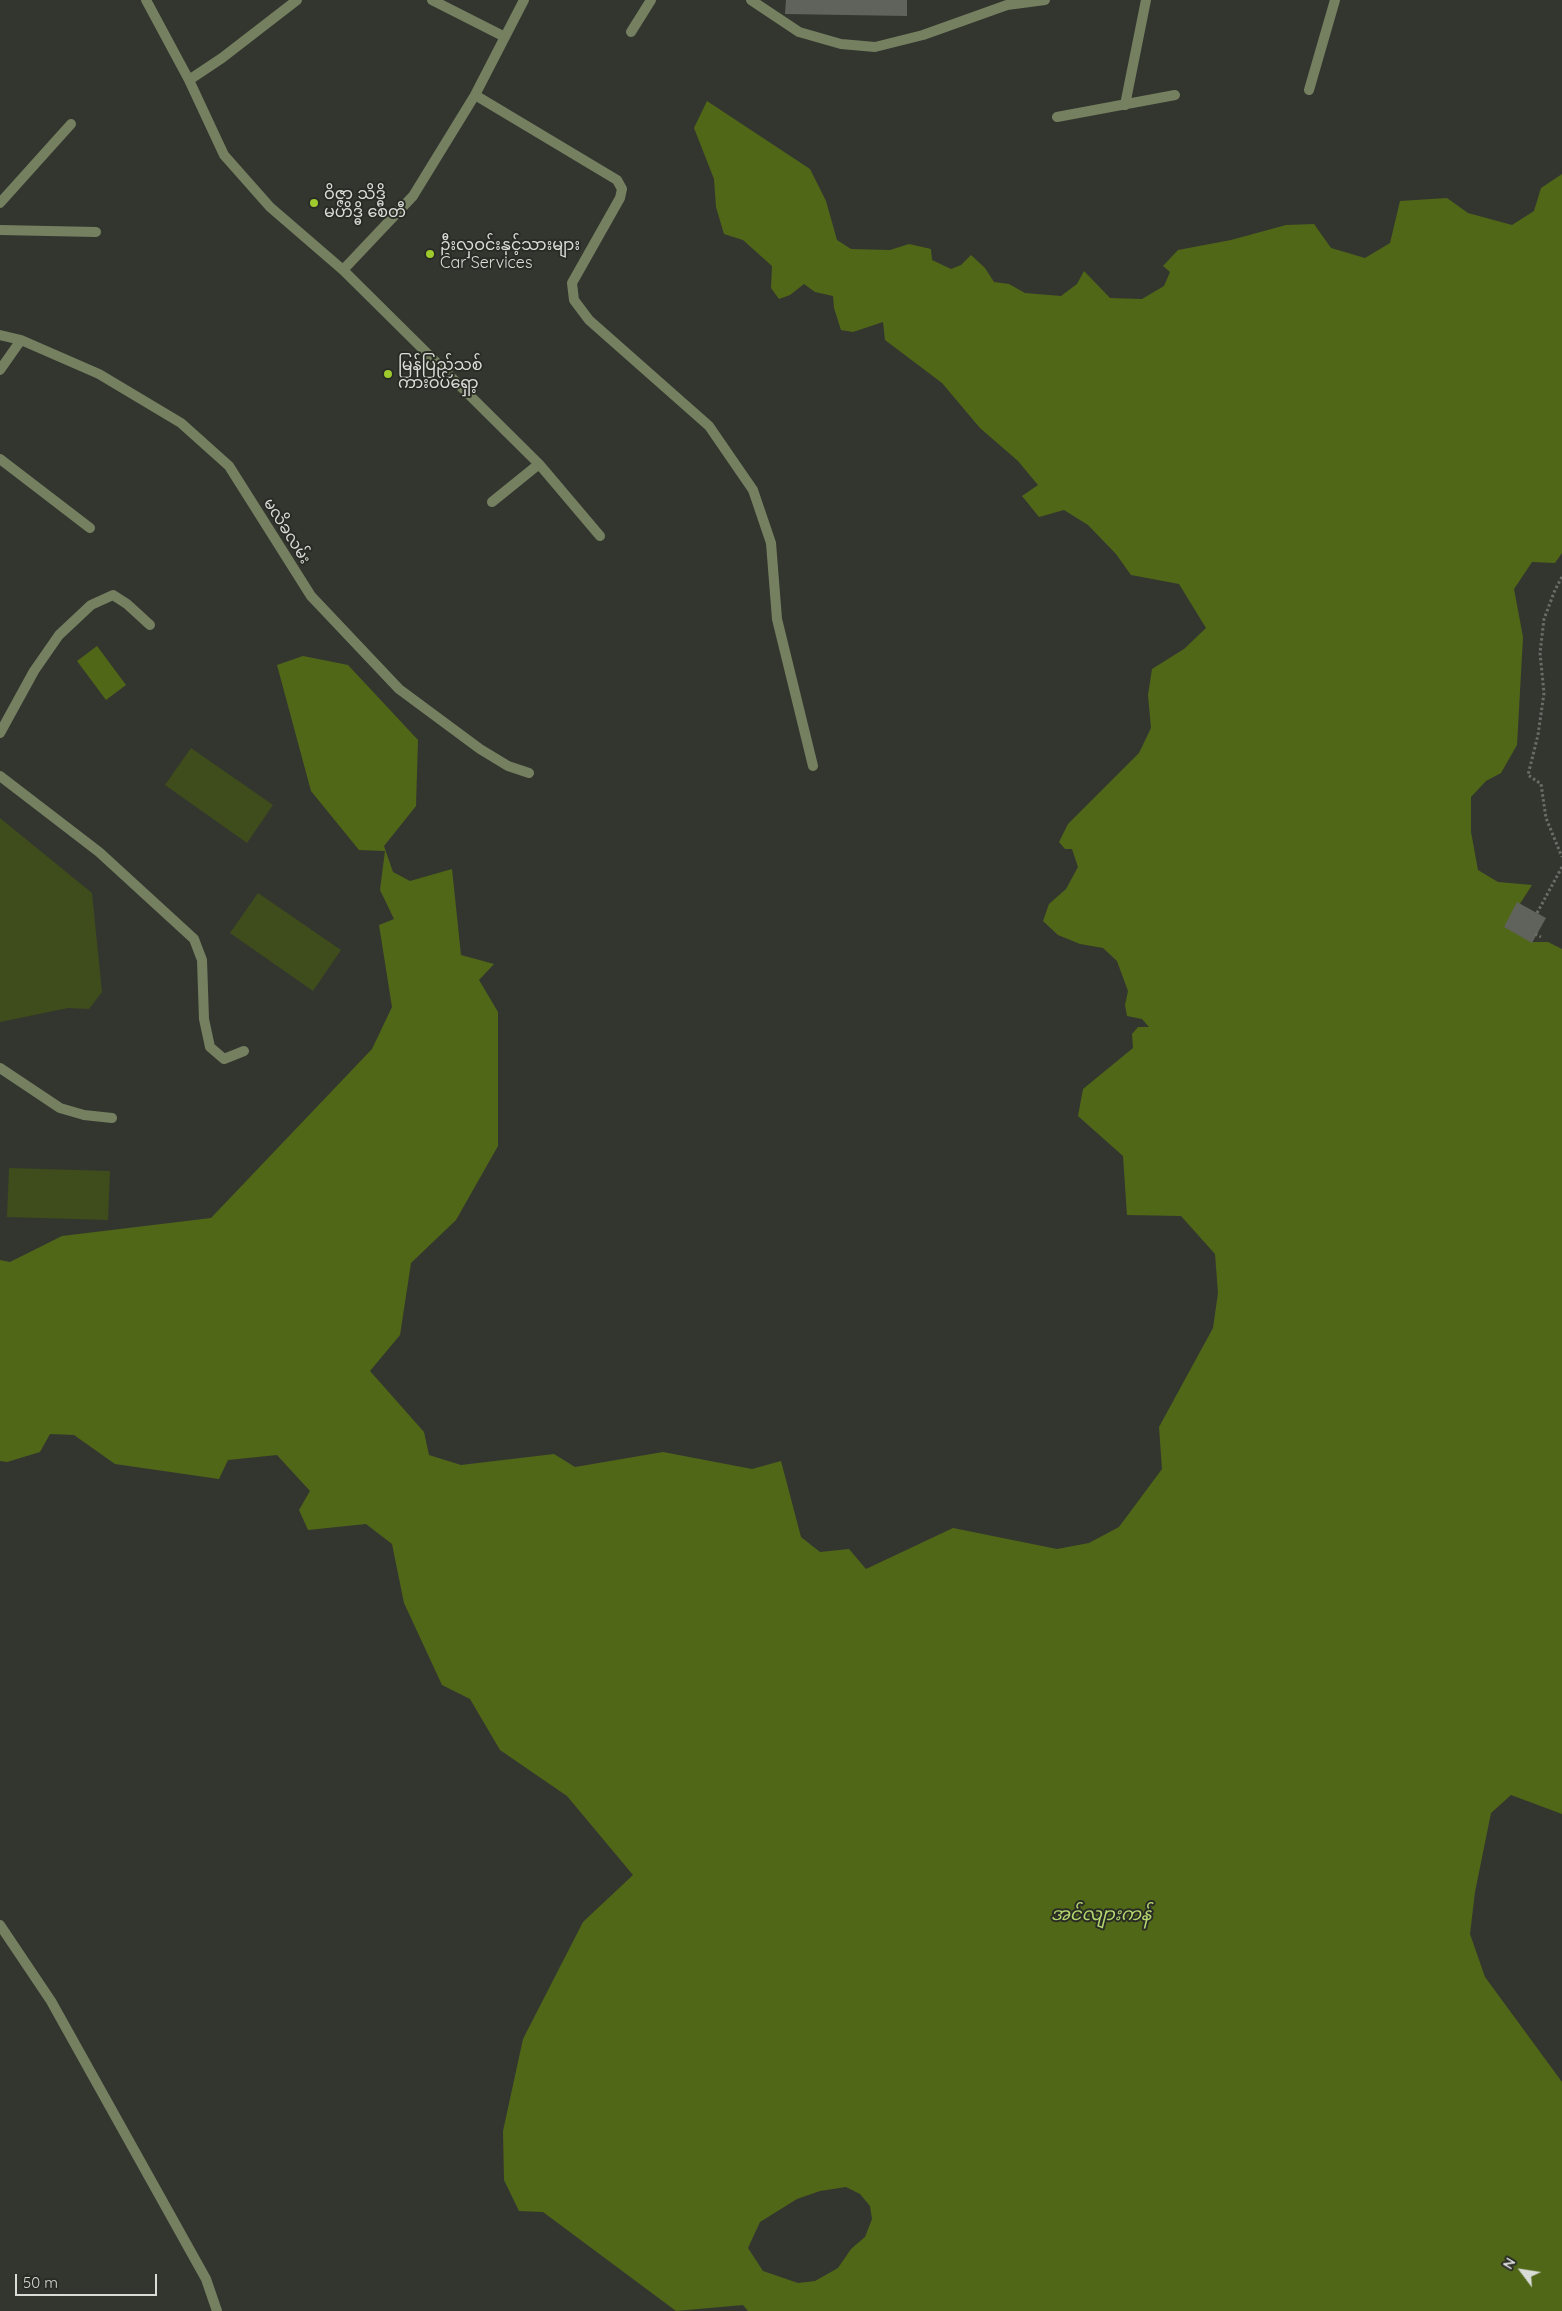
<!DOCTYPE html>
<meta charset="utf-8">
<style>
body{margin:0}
#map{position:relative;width:1562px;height:2311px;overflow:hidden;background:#33362f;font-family:Quicksand,sans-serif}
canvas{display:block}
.north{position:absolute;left:1497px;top:2246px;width:50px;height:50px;-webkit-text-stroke:4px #292c25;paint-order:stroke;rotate:301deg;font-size:14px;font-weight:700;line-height:20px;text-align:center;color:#dadcd8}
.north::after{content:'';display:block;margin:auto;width:18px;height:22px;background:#dadcd8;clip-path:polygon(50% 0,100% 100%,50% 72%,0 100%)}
.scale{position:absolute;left:15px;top:2274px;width:142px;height:22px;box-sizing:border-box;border:2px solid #dadcd8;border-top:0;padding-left:6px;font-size:15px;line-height:18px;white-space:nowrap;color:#dadcd8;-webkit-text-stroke:4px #292c25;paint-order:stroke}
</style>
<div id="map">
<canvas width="1562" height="2311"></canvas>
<div class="north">N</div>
<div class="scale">50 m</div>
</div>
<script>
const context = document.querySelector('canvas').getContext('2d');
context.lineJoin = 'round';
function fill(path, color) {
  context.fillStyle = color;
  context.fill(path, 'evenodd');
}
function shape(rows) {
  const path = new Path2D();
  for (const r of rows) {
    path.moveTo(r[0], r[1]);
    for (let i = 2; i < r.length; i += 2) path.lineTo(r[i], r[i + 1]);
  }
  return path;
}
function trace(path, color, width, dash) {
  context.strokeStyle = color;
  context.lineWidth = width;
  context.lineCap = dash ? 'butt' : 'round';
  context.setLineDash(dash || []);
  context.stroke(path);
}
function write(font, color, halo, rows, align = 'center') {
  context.font = font + ' Quicksand,"Noto Sans Myanmar",sans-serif';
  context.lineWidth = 4;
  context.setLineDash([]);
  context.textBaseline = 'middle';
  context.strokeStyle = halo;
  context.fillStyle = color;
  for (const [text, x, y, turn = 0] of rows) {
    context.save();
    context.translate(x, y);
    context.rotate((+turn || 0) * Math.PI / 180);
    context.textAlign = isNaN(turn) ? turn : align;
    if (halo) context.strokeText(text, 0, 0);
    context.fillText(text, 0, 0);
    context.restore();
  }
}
fill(shape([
 [191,748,273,805,247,843,165,785],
 [0,818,92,893,102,992,89,1009,68,1008,0,1022],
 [258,893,341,950,313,991,230,933],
 [9,1168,110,1171,108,1220,7,1217]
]), '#3e4d1b');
fill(shape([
 [707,101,810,169,826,201,837,240,851,249,890,250,909,244,931,249,932,260,951,269,961,265,971,255,985,268,994,282,1009,284,1025,293,1061,296,1077,284,1084,271,1110,298,1142,299,1164,286,1170,272,1163,266,1178,250,1231,240,1286,225,1314,224,1331,248,1365,258,1390,243,1400,201,1447,198,1468,213,1512,225,1534,211,1541,188,1562,174,1562,553,1555,563,1532,562,1514,589,1523,637,1517,745,1501,773,1486,781,1471,797,1471,832,1478,870,1498,882,1532,885,1505,927,1532,942,1548,942,1562,949,1562,1814,1511,1795,1491,1813,1475,1892,1470,1934,1485,1977,1562,2082,1562,2311,748,2311,743,2305,676,2311,543,2212,519,2211,504,2180,503,2131,523,2039,583,1922,633,1875,567,1796,500,1750,470,1699,442,1685,404,1603,392,1544,366,1524,308,1530,299,1510,310,1491,277,1455,228,1460,219,1479,115,1464,74,1435,50,1434,40,1452,7,1462,0,1461,0,1260,10,1262,62,1236,211,1218,372,1049,392,1007,379,925,394,919,380,890,385,851,359,850,311,791,277,665,303,656,348,665,418,740,416,806,384,846,393,872,410,881,452,869,461,955,494,964,479,980,498,1012,498,1146,456,1220,411,1263,400,1335,370,1371,424,1432,429,1455,461,1465,554,1454,575,1467,663,1452,752,1469,781,1461,801,1537,820,1552,849,1549,866,1569,953,1528,1057,1549,1089,1543,1119,1527,1162,1469,1159,1427,1213,1328,1218,1293,1215,1254,1181,1216,1127,1215,1123,1156,1078,1116,1083,1089,1133,1048,1132,1034,1138,1027,1149,1027,1142,1019,1127,1016,1125,1005,1128,991,1117,961,1103,948,1080,944,1058,935,1043,921,1049,904,1066,889,1078,867,1072,849,1065,849,1059,842,1068,824,1139,753,1151,728,1148,695,1152,669,1184,649,1206,628,1179,584,1131,575,1116,554,1088,525,1064,510,1039,517,1022,496,1038,485,1018,461,980,428,942,383,885,340,883,322,853,332,841,330,834,308,833,296,815,292,804,284,790,295,779,299,771,288,772,266,743,240,724,234,716,207,714,179,694,128],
 [846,2187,860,2194,870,2206,872,2219,865,2237,851,2249,838,2268,815,2281,798,2283,763,2271,748,2248,760,2222,797,2199,820,2191],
 [97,646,126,685,106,700,77,661]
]), '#516718');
fill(shape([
 [786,0,907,0,907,16,785,14],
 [1517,902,1546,918,1532,943,1504,927]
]), '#60635c');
trace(shape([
 [1562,577,1555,590,1544,619,1540,653,1544,693,1538,735,1528,775,1541,784,1546,818,1562,857],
 [1537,913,1562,867],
 [1535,934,1541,937]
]), '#6a6d67', 3, [2.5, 2.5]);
trace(shape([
 [631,32,651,0],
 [0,733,34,671,59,635,91,605,113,595,127,604,150,625],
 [0,776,99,852,194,939,202,960,204,1019,210,1047,224,1059,244,1051],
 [0,1068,60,1108,84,1115,112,1118],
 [0,1925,51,2001,206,2279,217,2311]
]), '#758061', 10);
trace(shape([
 [146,0,189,80,224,155,270,207,343,270],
 [432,0,505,37],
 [524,0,475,95,413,196,343,270,539,464,600,536],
 [751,0,799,32,841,44,875,47,923,35,1007,5,1045,0],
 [189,80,222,58,297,0],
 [1309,90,1335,0],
 [475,95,617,180,622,189,620,198,572,283,574,300,589,320,709,426,753,490,771,543,777,619,813,766],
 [1125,105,1146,0],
 [1057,117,1175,95],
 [0,203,71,124],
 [0,230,96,232],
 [0,335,21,340,99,374,181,423,229,466,311,596,399,689,480,749,508,766,529,773],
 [0,370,21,340],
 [0,459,90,528],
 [492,502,539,464]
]), '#758061', 10);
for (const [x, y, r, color] of [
 [314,203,5,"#9fca2d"],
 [430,254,5,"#9fca2d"],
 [388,374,5,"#9fca2d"]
]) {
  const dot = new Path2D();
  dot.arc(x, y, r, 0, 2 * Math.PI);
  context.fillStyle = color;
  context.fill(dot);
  trace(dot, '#292c25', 2);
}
write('16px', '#dadcd8', '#292c25', [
 ["ဝိဇ္ဇာ သိဒ္ဓိ",324,194],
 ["မဟိဒ္ဓိ စေတီ",324,212],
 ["ဦးလှဝင်းနှင့်သားများ",440,245],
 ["Car Services",440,263],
 ["မြန်ပြည်သစ်",398,365],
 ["ကားဝပ်ရှော့",398,383]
], 'left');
write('16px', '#dadcd8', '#292c25', [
 ["မလိခလမ်း",287,531,58]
]);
write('italic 18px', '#b4d66f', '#292c25', [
 ["အင်လျားကန်",1101,1915]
]);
</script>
